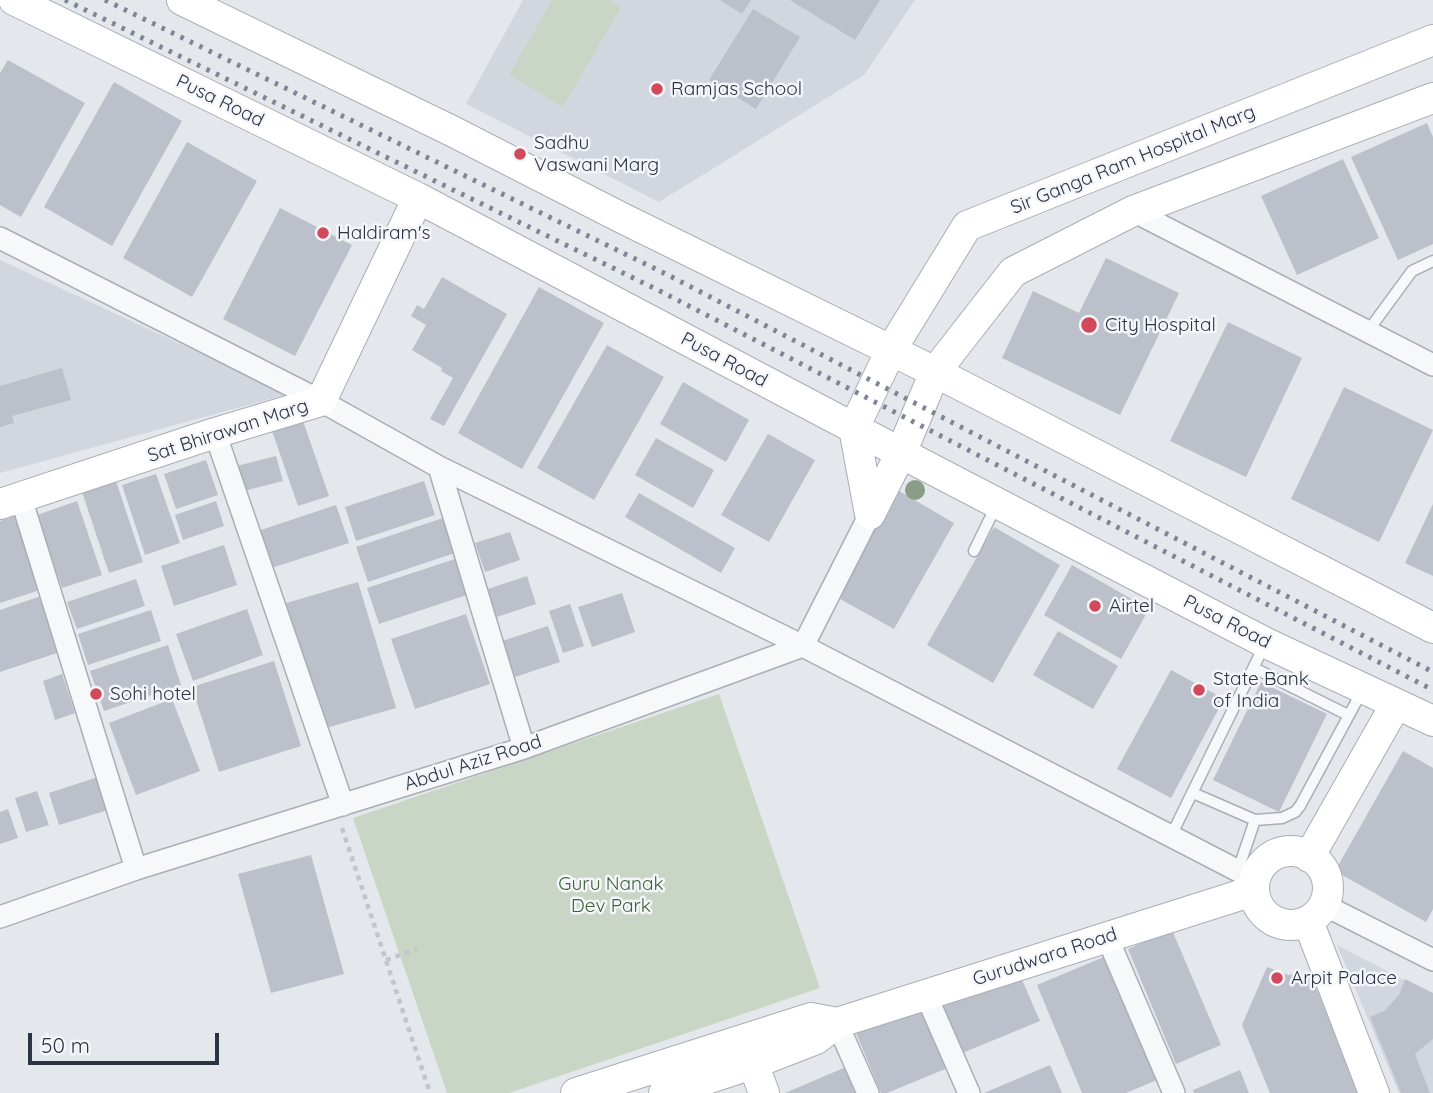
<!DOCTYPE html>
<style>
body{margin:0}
#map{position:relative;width:1433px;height:1093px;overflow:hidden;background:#e4e7ec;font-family:Quicksand,sans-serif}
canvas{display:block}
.scale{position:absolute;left:28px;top:1033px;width:191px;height:32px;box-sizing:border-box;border:4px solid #2b3445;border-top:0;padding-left:9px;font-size:21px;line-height:24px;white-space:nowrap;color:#2b3445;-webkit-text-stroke:5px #f4f6f9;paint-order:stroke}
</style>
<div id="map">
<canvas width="1433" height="1093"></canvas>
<div class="scale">50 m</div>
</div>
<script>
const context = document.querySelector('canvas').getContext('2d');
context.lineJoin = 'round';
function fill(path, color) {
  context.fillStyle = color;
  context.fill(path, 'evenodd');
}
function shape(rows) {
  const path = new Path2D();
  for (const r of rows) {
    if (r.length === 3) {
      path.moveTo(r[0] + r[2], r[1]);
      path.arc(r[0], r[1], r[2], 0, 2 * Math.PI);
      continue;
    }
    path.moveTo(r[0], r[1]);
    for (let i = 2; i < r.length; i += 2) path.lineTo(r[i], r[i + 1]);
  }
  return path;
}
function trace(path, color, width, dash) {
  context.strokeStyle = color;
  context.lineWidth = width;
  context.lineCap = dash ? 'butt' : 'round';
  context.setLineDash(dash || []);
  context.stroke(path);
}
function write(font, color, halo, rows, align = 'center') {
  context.font = font + ' Quicksand,sans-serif';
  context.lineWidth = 5;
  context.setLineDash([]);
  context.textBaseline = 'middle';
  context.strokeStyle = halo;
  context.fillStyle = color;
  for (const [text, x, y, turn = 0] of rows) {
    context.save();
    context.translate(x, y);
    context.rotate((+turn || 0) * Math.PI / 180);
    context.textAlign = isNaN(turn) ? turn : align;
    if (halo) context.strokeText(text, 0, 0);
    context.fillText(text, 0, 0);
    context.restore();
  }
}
fill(shape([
 [523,0,915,0,864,75,659,202,466,104],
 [0,260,288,394,0,473],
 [1337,945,1433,995,1433,1093,1399,1093]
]), '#d2d6de');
fill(shape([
 [552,0,609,0,621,7,563,107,509,75],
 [719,694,820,988,509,1093,447,1093,353,818]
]), '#c9d6c5');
fill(shape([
 [720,0,751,0,742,14],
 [790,0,880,0,855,40],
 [753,9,800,37,756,109,709,80],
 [8,60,85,103,21,217,0,205,0,73],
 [114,82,182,121,112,246,44,207],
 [1427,123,1433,137,1433,244,1398,260,1351,157],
 [187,142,257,181,192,297,123,258],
 [1343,159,1379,238,1297,275,1261,196],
 [280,208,352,245,295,356,223,319],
 [1106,258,1179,293,1120,415,1002,358,1033,291,1079,313],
 [442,277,507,314,444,426,430,419,453,378,441,371,442,368,412,350,426,325,411,316,417,305,424,309],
 [539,287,604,323,522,469,458,433],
 [1228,322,1302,358,1246,477,1170,441],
 [607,345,664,377,594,500,537,468],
 [62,368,71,400,12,416,14,423,0,427,0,386],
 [683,382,749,420,726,462,660,424],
 [1344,387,1433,430,1379,542,1291,499],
 [302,418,329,496,298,506,271,428],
 [768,434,815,460,769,542,721,515],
 [656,438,714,470,693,508,635,475],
 [276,456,283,481,240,492,233,467],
 [206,460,218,495,176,509,164,474],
 [156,474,180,543,145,555,122,485],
 [116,481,143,562,109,573,82,492],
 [424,481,435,515,356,541,345,507],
 [894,488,954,523,894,629,833,595],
 [639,493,735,548,721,573,625,517],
 [77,501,102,575,62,588,37,515],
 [216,501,224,526,183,540,175,515],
 [1433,504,1433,576,1405,563],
 [336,505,349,543,265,570,252,533],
 [15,516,40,590,0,603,0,521],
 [443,518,455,553,368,582,356,547],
 [994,527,1060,565,993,683,927,645],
 [510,532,520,560,485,572,475,543],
 [224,545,237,585,174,606,161,566],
 [461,557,473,593,379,624,367,588],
 [1072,565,1149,609,1121,659,1044,615],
 [527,576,536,604,494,618,485,590],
 [136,579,145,606,77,629,67,602],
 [358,582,396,708,326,728,283,604],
 [622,593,635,632,592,647,578,607],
 [44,595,63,651,0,672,0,610],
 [570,604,584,646,563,653,549,611],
 [247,609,263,655,193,681,176,634],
 [151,610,161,641,88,665,78,634],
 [466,614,490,684,415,709,391,639],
 [548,626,560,662,512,678,499,642],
 [1058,631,1118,666,1093,709,1033,675],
 [168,645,181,685,104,711,90,671],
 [274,661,301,746,219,772,192,687],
 [1171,670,1224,699,1171,798,1117,769],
 [62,674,75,713,55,720,43,681],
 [1261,682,1327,714,1279,812,1213,780],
 [172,699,200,771,136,795,109,723],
 [1403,751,1433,768,1433,909,1426,922,1335,871],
 [98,777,108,810,59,825,49,793],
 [37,791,49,825,26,832,15,798],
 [8,809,18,838,0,844,0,812],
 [311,855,344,974,271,993,238,874],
 [1172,930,1221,1045,1176,1064,1128,949],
 [1111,954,1164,1077,1126,1093,1082,1093,1037,985],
 [1267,967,1288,975,1310,973,1351,1071,1358,1093,1270,1093,1242,1025],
 [1019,973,1040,1021,955,1056,935,1008],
 [1405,979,1433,993,1433,1039,1415,1054,1430,1093,1401,1093,1370,1017,1384,1011,1399,995],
 [924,1005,950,1067,887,1093,881,1093,856,1033],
 [1050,1065,1062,1093,984,1093],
 [846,1067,857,1093,785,1093],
 [1240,1070,1249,1093,1194,1093,1193,1090]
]), '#bbc0ca');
const lane = shape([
 [1368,331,1412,271,1433,261],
 [974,551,996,506],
 [1254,668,1348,715],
 [1193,793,1255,820,1282,818,1295,812,1300,806,1362,691],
 [1171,836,1265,644],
 [1238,870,1255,820]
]);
const street = shape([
 [1133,211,1433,365],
 [0,238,321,401,439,467,803,646,1254,879],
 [215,433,343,805],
 [439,467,524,748],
 [21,498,136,869],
 [1324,905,1433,960],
 [0,917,136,869,524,748,803,646,870,514],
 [1107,937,1174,1093],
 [926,995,969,1093],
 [837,1023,868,1093]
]);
const secondary = shape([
 [14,0,418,198,920,463,1266,643,1433,721],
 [182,0,452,131,622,218,935,372,1433,628],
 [0,504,215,433,321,401,418,198],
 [870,514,854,428,891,350,967,226,1433,40],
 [870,514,901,453,935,372,1013,272,1133,211,1433,98],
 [1291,888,37],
 [1309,857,1396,704],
 [1308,921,1374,1093],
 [746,1044,764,1093],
 [576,1093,811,1018,837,1023],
 [664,1093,752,1064,816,1039,837,1023,1253,891]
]);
trace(lane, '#a9aeb7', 13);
trace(street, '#a9aeb7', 24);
trace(secondary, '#a9aeb7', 32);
trace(shape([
 [342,828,430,1093],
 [386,960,417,949]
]), '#c2c5cb', 4.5, [5, 5]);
trace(lane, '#f7f8fa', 10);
trace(street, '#f7f8fa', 21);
trace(secondary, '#fff', 30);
trace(shape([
 [65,0,660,291,1433,690],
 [105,0,668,275,1433,672]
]), '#7d8696', 5, [3.5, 7]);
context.fillStyle = '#899d89';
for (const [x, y] of [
 [915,490]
]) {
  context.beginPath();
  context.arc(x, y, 10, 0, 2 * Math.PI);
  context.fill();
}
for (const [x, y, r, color] of [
 [657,89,7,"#d1495b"],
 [520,154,7,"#d1495b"],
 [323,233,7,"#d1495b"],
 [1089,325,9,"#d1495b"],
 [1095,606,7,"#d1495b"],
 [1199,690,7,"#d1495b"],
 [96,694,7,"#d1495b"],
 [1277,978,7,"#d1495b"]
]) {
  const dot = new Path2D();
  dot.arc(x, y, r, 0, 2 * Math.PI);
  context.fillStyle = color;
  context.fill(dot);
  trace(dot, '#f4f6f9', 2.5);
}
write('19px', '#2b3445', '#f4f6f9', [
 ["Ramjas School",671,89],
 ["Sadhu",534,143],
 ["Vaswani Marg",534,165],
 ["Haldiram's",337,233],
 ["City Hospital",1105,325],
 ["Airtel",1109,606],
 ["State Bank",1213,679],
 ["of India",1213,701],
 ["Sohi hotel",110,694],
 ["Arpit Palace",1291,978]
], 'left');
write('19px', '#2b3445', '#f4f6f9', [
 ["Pusa Road",220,101,26],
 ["Sir Ganga Ram Hospital Marg",1133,160,-22],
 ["Pusa Road",724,360,28],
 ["Sat Bhirawan Marg",228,431,-18],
 ["Pusa Road",1227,622,27],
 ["Abdul Aziz Road",473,763,-18],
 ["Gurudwara Road",1045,957,-18]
]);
write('19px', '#3f6138', '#f4f6f9', [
 ["Guru Nanak",611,884],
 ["Dev Park",611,906]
]);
</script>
